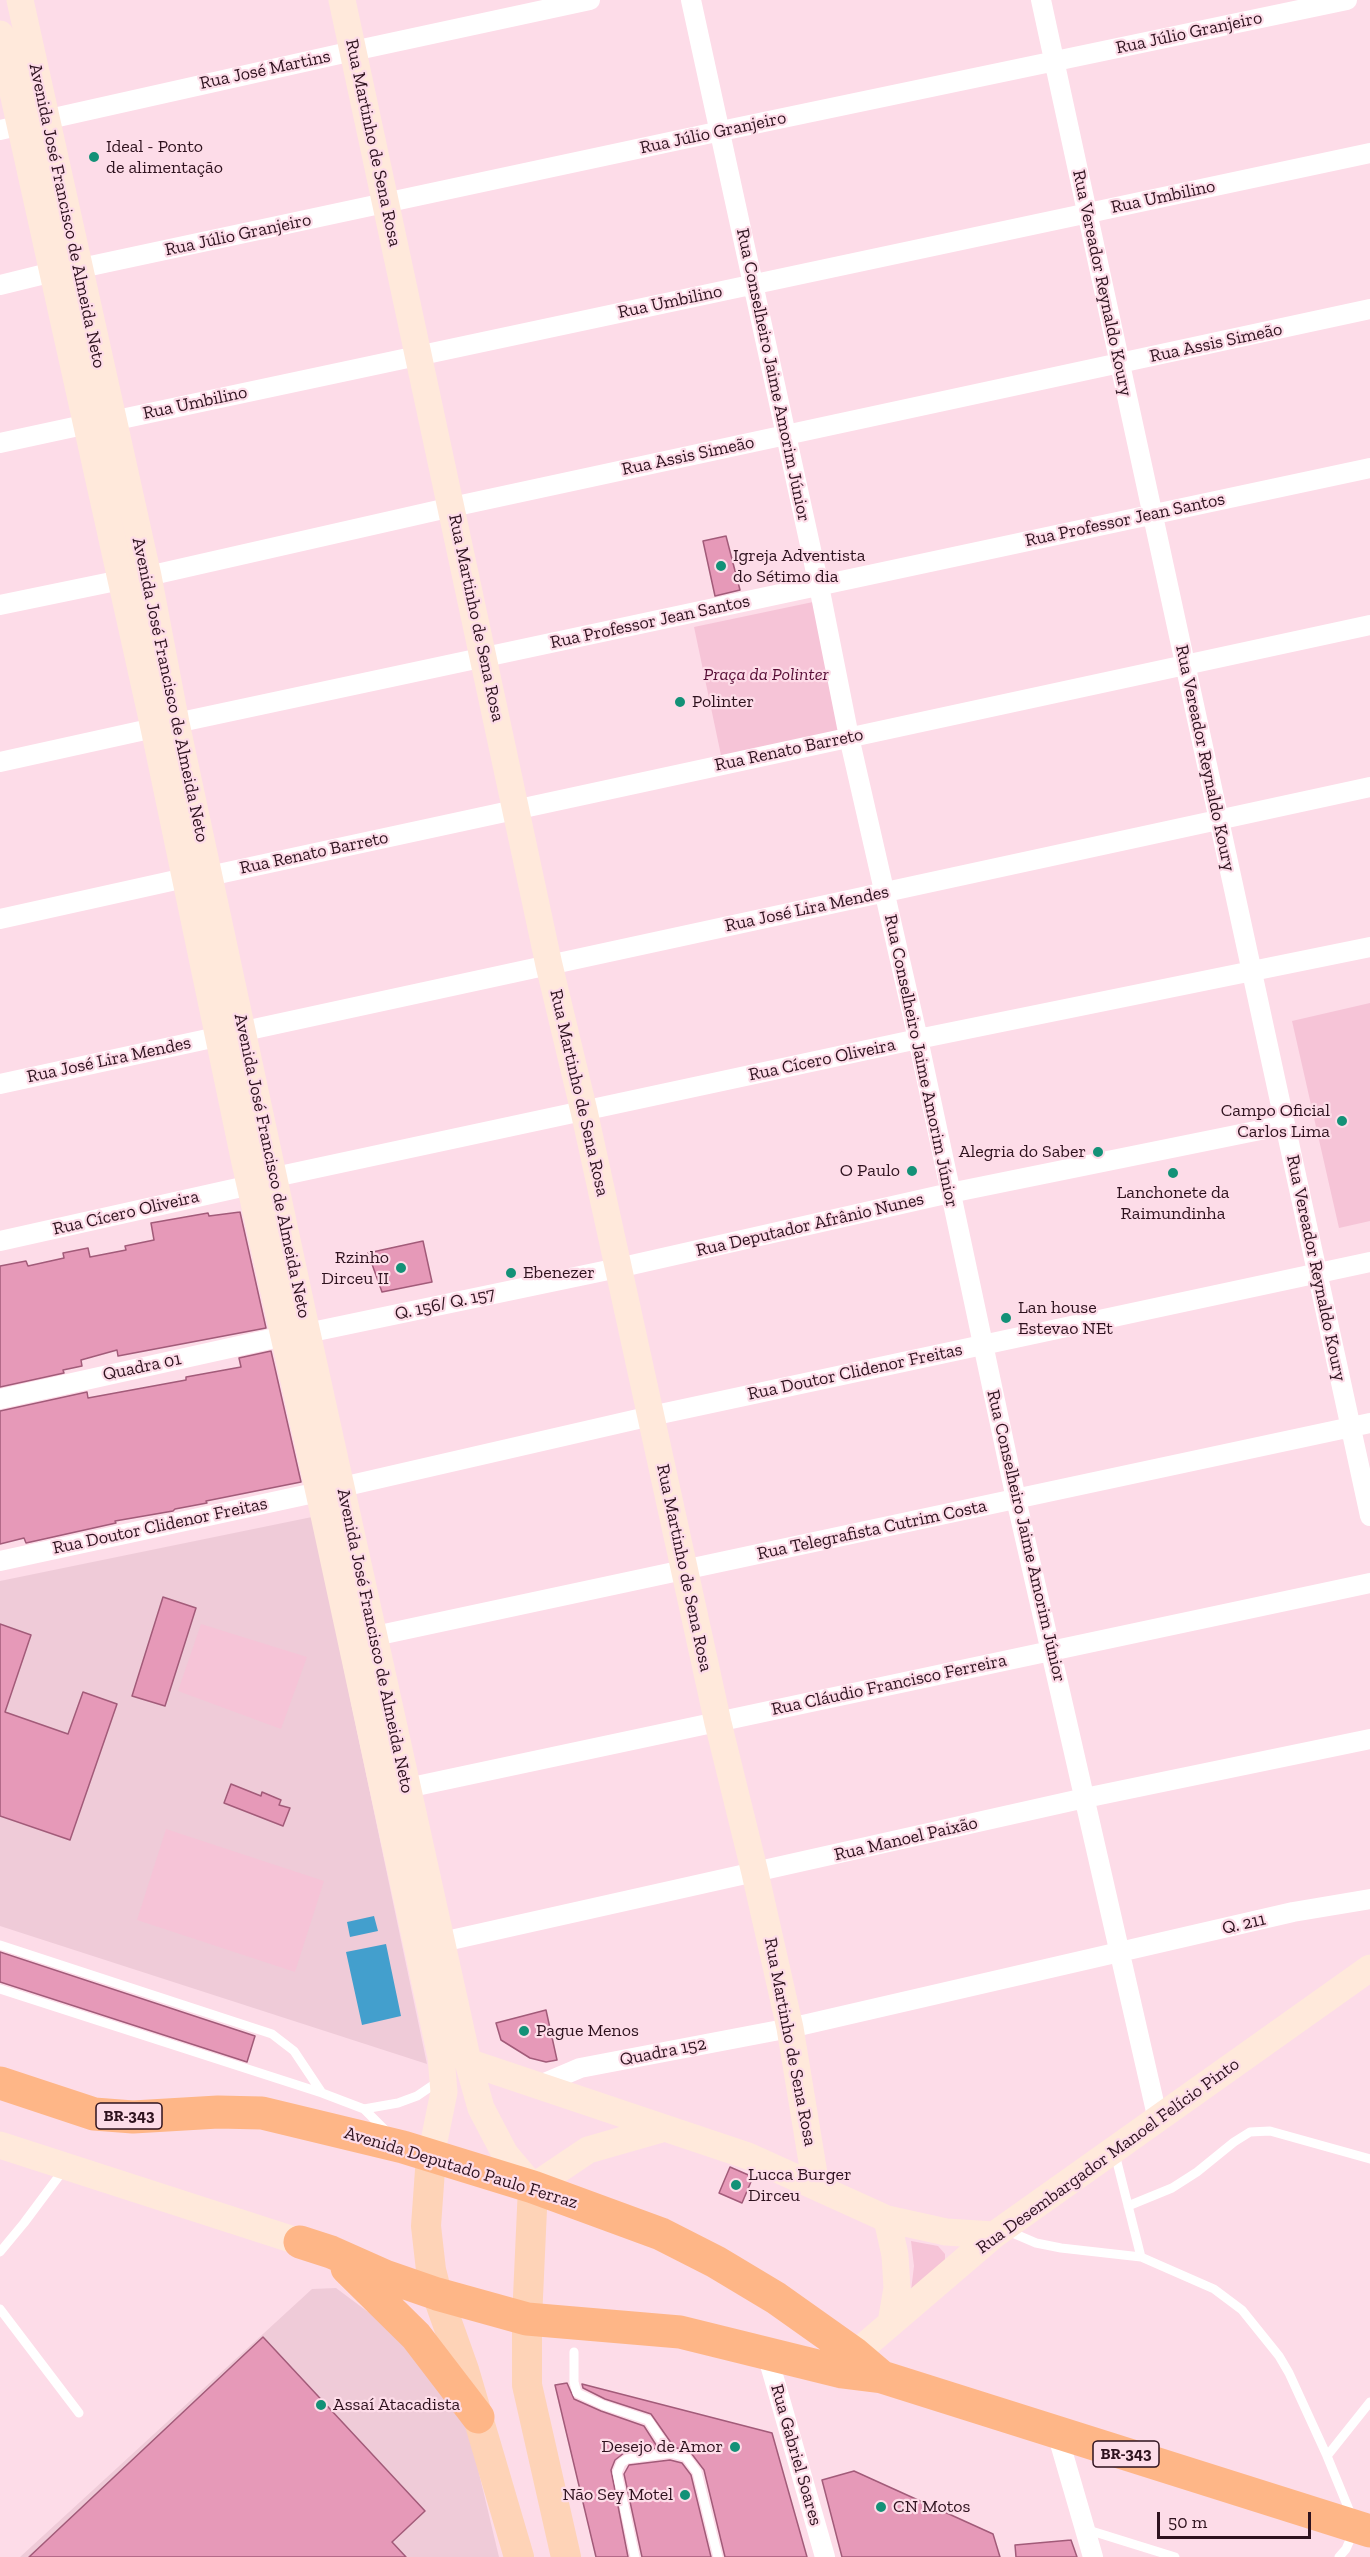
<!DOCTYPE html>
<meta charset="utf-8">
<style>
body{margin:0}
#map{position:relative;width:1370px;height:2557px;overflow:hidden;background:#fddce8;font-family:"Zilla Slab",serif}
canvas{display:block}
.scale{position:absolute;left:1157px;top:2512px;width:154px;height:27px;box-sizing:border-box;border:3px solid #2e121e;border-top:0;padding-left:8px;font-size:18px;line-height:21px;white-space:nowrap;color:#2e121e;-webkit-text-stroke:4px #fddce8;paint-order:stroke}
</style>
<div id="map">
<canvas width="1370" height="2557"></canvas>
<div class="scale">50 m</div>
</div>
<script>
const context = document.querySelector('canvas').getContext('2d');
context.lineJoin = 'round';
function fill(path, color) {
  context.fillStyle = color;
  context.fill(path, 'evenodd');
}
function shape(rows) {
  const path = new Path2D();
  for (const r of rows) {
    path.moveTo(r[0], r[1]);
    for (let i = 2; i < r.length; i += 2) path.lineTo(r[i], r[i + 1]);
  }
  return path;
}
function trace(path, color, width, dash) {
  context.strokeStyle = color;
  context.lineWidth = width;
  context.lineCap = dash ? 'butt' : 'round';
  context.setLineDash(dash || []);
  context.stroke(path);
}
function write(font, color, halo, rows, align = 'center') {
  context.font = font + ' "Zilla Slab",serif';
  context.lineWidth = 4.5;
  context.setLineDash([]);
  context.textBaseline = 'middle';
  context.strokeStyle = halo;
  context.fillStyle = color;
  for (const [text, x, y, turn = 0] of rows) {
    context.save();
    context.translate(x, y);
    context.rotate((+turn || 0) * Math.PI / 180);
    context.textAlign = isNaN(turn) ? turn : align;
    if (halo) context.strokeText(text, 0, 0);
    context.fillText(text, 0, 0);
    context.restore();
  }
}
fill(shape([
 [312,1517,427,2064,0,1926,0,1581],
 [336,2288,415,2347,467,2423,499,2557,20,2557,312,2289]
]), '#efcbd8');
fill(shape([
 [813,602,840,735,722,760,694,627],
 [1370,1003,1370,1221,1339,1228,1292,1021],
 [201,1624,307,1657,281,1729,178,1691],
 [166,1829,324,1881,295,1972,137,1920],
 [911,2241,938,2246,945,2254,945,2262,911,2291,914,2266]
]), '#f6c4d7');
fill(shape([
 [374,1916,378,1931,350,1937,347,1922],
 [386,1944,401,2016,362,2025,346,1952]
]), '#439fcd');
const building = shape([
 [726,536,740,590,715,596,703,541,726,536],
 [240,1212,266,1328,118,1356,117,1350,81,1360,82,1366,63,1370,64,1373,0,1387,0,1266,26,1261,28,1266,64,1258,63,1253,88,1248,90,1257,126,1250,125,1246,154,1240,151,1223,208,1213,209,1216,240,1212],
 [423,1241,432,1282,382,1292,368,1253,423,1241],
 [271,1351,301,1482,206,1501,207,1503,175,1509,173,1511,115,1521,116,1523,26,1543,24,1538,0,1544,0,1411,87,1392,88,1398,186,1380,186,1377,241,1367,239,1358,271,1351],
 [163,1597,196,1608,165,1706,132,1696,163,1597],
 [0,1624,31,1635,5,1712,68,1734,83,1692,117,1704,70,1840,0,1816,0,1624],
 [231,1784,261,1796,262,1792,281,1800,279,1805,290,1808,283,1826,224,1803,231,1784],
 [0,1952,255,2036,247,2062,0,1982,0,1952],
 [546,2010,557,2060,546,2062,530,2058,501,2040,496,2023,546,2010],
 [730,2167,753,2177,742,2203,719,2193,730,2167],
 [263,2337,425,2511,392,2542,406,2557,29,2557,263,2337],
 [567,2383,574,2399,601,2411,644,2426,658,2448,624,2453,615,2460,611,2470,628,2557,596,2557,555,2385,567,2383],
 [582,2384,772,2433,807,2557,725,2557,704,2470,691,2453,674,2447,651,2414,605,2399,583,2388,582,2384],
 [670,2460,682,2463,691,2475,711,2557,642,2557,624,2474,629,2465,670,2460],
 [854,2471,993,2534,1000,2557,842,2557,822,2480,854,2471],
 [1071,2540,1077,2557,1016,2557,1015,2545,1071,2540]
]);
fill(building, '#e699b8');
trace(building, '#a25b79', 1.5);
trace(shape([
 [0,1945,272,2034,294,2051,322,2093],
 [0,1989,322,2093,364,2109,388,2133],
 [364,2109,398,2103,417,2096,439,2081],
 [1115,2154,1141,2257],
 [1128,2206,1172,2188,1197,2172,1234,2142,1250,2132,1270,2131,1370,2159],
 [1008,2231,1036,2243,1061,2248,1141,2257,1214,2289,1242,2310,1279,2356,1289,2373,1327,2456,1352,2517],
 [0,2252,24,2223,65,2168],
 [0,2309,79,2413],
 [574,2352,574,2382,577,2393,603,2405,648,2420,670,2453],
 [1327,2456,1370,2402],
 [1085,2529,1175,2557],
 [635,2557,617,2473,621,2463,627,2459,670,2453,686,2457,697,2472,718,2557],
 [1339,2557,1346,2549,1353,2533]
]), '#fff', 9);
trace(shape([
 [691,0,819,586,849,737,918,1039,1016,1499,1158,2120],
 [1041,0,1370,1516],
 [0,130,353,51,590,0],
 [81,268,721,131,1347,0],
 [0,285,53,272],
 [112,421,1370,153],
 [0,443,88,424],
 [148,576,452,507,1370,309],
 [0,605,121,580],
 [176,723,1370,468],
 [0,762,154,728],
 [209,876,1370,625],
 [0,919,185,878],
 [0,1084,1370,787],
 [275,1177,918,1039,1370,947],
 [0,1241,251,1185],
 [307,1333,618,1268,950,1193,1285,1125],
 [0,1399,284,1336],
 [0,1561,342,1487,651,1416,1370,1262],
 [375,1636,1370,1423],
 [407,1788,1370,1583],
 [442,1942,1085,1798,1370,1739],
 [540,2085,580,2068,790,2028,1293,1912,1370,1899],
 [767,2354,825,2557],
 [1057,2433,1093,2557]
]), '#fff', 20);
trace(shape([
 [20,0,148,576,176,723,307,1333,468,2062,481,2108,505,2154,533,2187,588,2150,665,2128],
 [342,0,549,965,584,1111,718,1723,755,1873,790,2028,816,2186],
 [0,34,154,728,244,1158,319,1492,441,2057,444,2092,431,2156],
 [468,2062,748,2156,887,2219,946,2232,994,2235],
 [0,2145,300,2242],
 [887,2219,895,2255,897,2288,891,2323],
 [855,2354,994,2235,1370,1968]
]), '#ffe9db', 27);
trace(shape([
 [431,2156,426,2226,431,2270,437,2294,464,2370,519,2557],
 [533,2187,527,2319,527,2385,566,2557]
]), '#fed3b7', 30);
trace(shape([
 [0,2083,94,2114,133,2117,218,2112,262,2113,403,2147,533,2187,661,2234,716,2262,776,2298,855,2354,882,2377],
 [300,2242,331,2252,385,2276,437,2294,527,2319,680,2332,842,2372,882,2377,1370,2531],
 [347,2268,416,2336,478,2417]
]), '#feb687', 33);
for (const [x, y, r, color] of [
 [94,157,6,"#139177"],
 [721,566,6,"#139177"],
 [680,702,6,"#139177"],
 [1342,1121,6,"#139177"],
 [1098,1152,6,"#139177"],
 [912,1171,6,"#139177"],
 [1173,1173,6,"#139177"],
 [401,1268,6,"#139177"],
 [511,1273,6,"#139177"],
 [1006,1318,6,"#139177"],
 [524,2031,6,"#139177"],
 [736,2185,6,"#139177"],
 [321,2405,6,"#139177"],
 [735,2447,6,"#139177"],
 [685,2495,6,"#139177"],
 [881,2507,6,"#139177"]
]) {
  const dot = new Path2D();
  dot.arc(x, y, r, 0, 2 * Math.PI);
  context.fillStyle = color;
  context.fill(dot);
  trace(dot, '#fddce8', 2);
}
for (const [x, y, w] of [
 [129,2116,66],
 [1126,2454,66]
]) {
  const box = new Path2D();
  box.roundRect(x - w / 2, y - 13, w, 26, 4.5);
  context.fillStyle = '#fddce8';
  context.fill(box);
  trace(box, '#2e121e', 1.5);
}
write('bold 16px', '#2e121e', null, [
 ["BR-343",129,2116],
 ["BR-343",1126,2454]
]);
write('18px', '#2e121e', '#fddce8', [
 ["Rua Júlio Granjeiro",1189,33,-12],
 ["Rua José Martins",265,70,-12],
 ["Rua Júlio Granjeiro",713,133,-12],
 ["Rua Martinho de Sena Rosa",373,143,78],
 ["Rua Umbilino",1163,197,-12],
 ["Avenida José Francisco de Almeida Neto",67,216,78],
 ["Rua Júlio Granjeiro",238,235,-12],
 ["Rua Vereador Reynaldo Koury",1102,283,78],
 ["Rua Umbilino",670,302,-12],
 ["Rua Assis Simeão",1216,343,-12],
 ["Rua Conselheiro Jaime Amorim Júnior",773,375,78],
 ["Rua Umbilino",195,403,-12],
 ["Rua Assis Simeão",688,456,-12],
 ["Rua Professor Jean Santos",1125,520,-12],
 ["Rua Martinho de Sena Rosa",476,618,78],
 ["Rua Professor Jean Santos",650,622,-12],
 ["Avenida José Francisco de Almeida Neto",170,690,78],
 ["Rua Renato Barreto",789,750,-12],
 ["Rua Vereador Reynaldo Koury",1205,758,78],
 ["Rua Renato Barreto",314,853,-12],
 ["Rua José Lira Mendes",807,909,-12],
 ["Rua José Lira Mendes",109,1060,-12],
 ["Rua Cícero Oliveira",822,1060,-12],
 ["Rua Conselheiro Jaime Amorim Júnior",921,1061,78],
 ["Rua Martinho de Sena Rosa",579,1093,77],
 ["Avenida José Francisco de Almeida Neto",272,1166,78],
 ["Rua Cícero Oliveira",126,1213,-13],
 ["Rua Deputador Afrânio Nunes",810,1225,-13],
 ["Rua Vereador Reynaldo Koury",1316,1268,78],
 ["Q. 156/ Q. 157",445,1304,-12],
 ["Quadra 01",142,1367,-12],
 ["Rua Doutor Clidenor Freitas",855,1372,-12],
 ["Rua Doutor Clidenor Freitas",160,1526,-12],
 ["Rua Telegrafista Cutrim Costa",872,1530,-12],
 ["Rua Conselheiro Jaime Amorim Júnior",1026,1536,77],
 ["Rua Martinho de Sena Rosa",684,1568,78],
 ["Avenida José Francisco de Almeida Neto",375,1641,78],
 ["Rua Cláudio Francisco Ferreira",889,1685,-12],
 ["Rua Manoel Paixão",906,1839,-13],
 ["Q. 211",1244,1924,-13],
 ["Rua Martinho de Sena Rosa",790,2042,79],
 ["Quadra 152",663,2052,-11],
 ["Rua Desembargador Manoel Felício Pinto",1108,2156,-36],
 ["Avenida Deputado Paulo Ferraz",461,2168,17],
 ["Rua Gabriel Soares",796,2455,74]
]);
write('18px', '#2e121e', '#fddce8', [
 ["Ideal - Ponto",106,147],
 ["de alimentação",106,168],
 ["Igreja Adventista",733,556],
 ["do Sétimo dia",733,577],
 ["Polinter",692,702],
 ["Campo Oficial",1330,1111,"right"],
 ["Carlos Lima",1330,1132,"right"],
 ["Alegria do Saber",1086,1152,"right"],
 ["O Paulo",900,1171,"right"],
 ["Lanchonete da",1173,1193,"center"],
 ["Raimundinha",1173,1214,"center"],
 ["Rzinho",389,1258,"right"],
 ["Dirceu II",389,1279,"right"],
 ["Ebenezer",523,1273],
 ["Lan house",1018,1308],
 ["Estevao NEt",1018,1329],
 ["Pague Menos",536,2031],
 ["Lucca Burger",748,2175],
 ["Dirceu",748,2196],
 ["Assaí Atacadista",333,2405],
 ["Desejo de Amor",723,2447,"right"],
 ["Não Sey Motel",673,2495,"right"],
 ["CN Motos",893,2507]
], 'left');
write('italic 18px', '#560c34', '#fddce8', [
 ["Praça da Polinter",766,675]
]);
</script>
